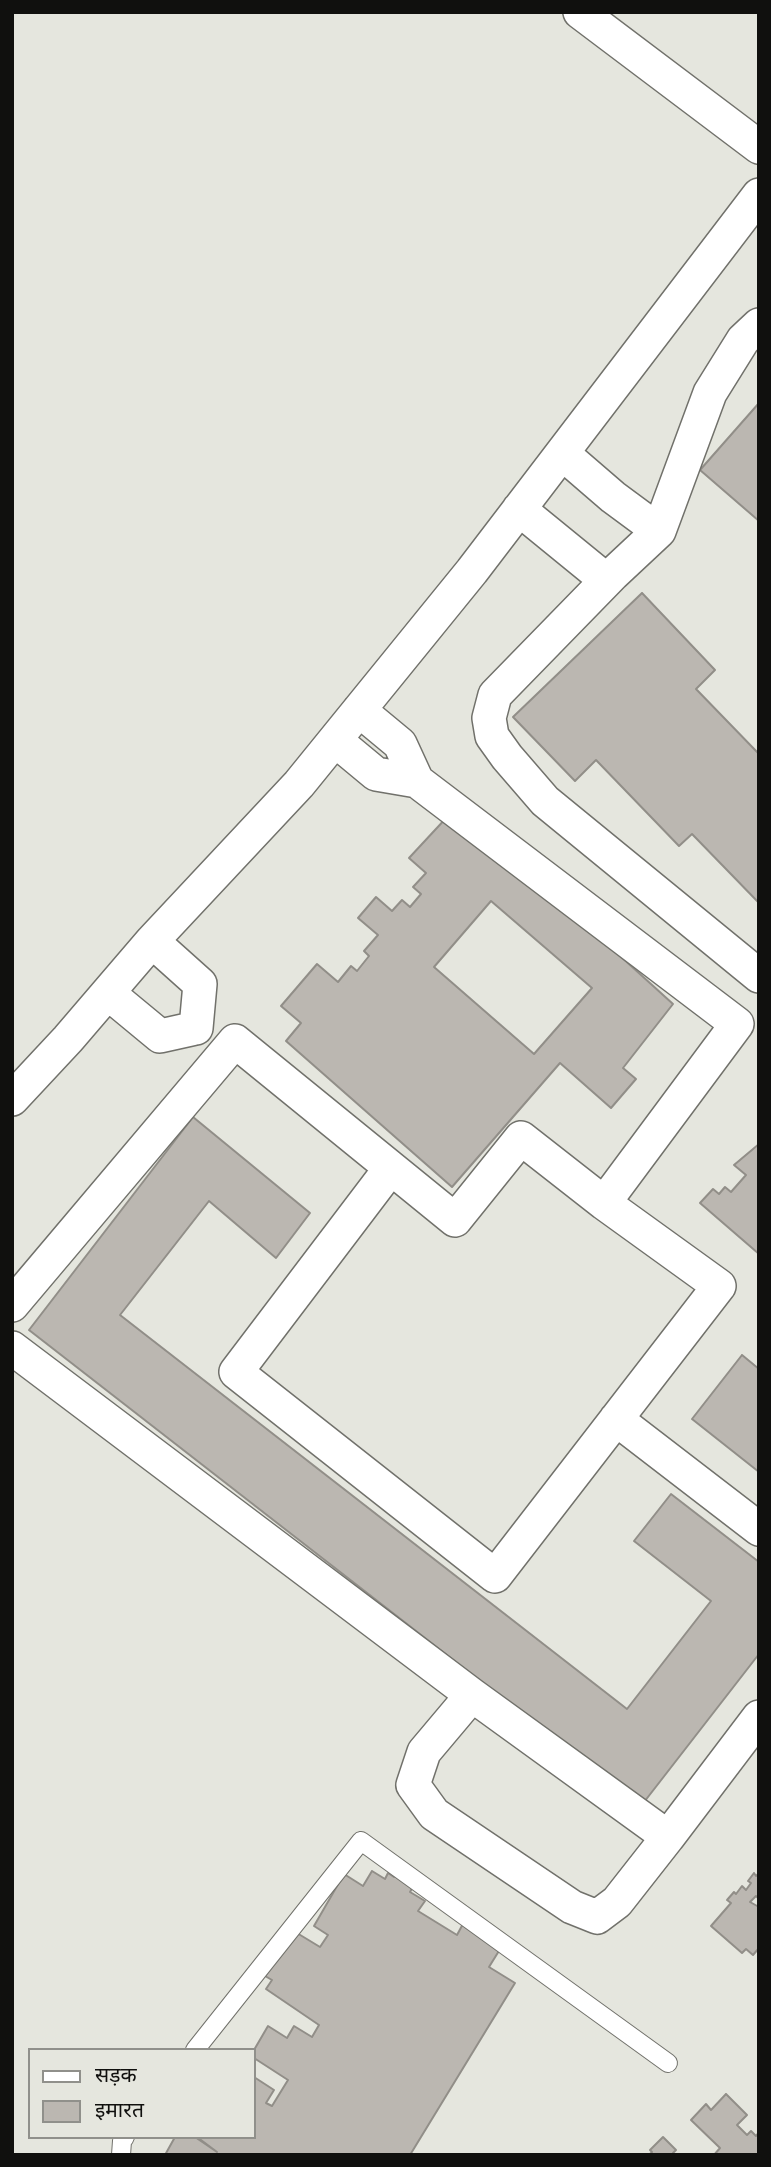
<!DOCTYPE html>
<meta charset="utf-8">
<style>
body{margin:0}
#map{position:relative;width:771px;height:2167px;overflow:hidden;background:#e5e6de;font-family:Signika,"Noto Sans Devanagari",sans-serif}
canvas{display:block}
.frame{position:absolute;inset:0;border:14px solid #10100e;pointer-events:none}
.legend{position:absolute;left:28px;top:2048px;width:228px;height:91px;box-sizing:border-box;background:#e5e6de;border:2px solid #90908b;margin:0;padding:9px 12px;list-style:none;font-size:21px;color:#10100e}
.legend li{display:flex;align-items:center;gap:14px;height:35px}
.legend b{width:35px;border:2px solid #90908b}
</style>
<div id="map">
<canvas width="771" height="2167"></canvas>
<div class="frame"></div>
<ul class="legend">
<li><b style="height:9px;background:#fff"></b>सड़क</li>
<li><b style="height:19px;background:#bbb7b1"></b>इमारत</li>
</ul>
</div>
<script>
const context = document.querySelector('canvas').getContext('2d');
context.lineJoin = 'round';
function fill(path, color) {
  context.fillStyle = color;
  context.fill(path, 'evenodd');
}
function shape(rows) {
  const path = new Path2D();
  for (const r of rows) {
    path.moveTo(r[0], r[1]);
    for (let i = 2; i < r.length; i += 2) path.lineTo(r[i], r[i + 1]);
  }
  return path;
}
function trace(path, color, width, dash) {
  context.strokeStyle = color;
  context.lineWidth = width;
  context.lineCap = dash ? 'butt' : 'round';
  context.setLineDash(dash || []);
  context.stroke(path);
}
const building = shape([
 [759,403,759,521,700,470,759,403],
 [642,593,715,670,696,689,759,754,759,903,692,834,679,846,596,760,575,781,513,717,642,593],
 [448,816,608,945,673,1004,623,1068,636,1079,611,1108,560,1063,452,1187,286,1041,301,1023,281,1006,317,964,338,982,351,966,357,971,369,956,364,951,378,935,358,918,376,897,392,911,402,900,410,907,421,894,413,887,426,873,409,858,448,816],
 [491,901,592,988,534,1054,434,967,491,901],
 [193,1117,310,1213,276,1258,209,1201,120,1315,627,1709,711,1601,634,1541,671,1494,759,1562,759,1654,641,1806,29,1330,193,1117],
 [759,1144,759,1254,700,1203,713,1189,719,1194,725,1187,731,1192,746,1175,734,1165,759,1144],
 [742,1355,759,1369,759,1472,692,1419,742,1355],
 [372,1871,385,1879,388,1873,394,1877,396,1874,414,1885,410,1892,425,1901,418,1911,457,1935,464,1922,502,1946,489,1967,515,1983,410,2155,165,2155,175,2137,195,2137,217,2152,197,2137,254,2137,254,2077,274,2090,266,2103,272,2106,288,2080,254,2058,254,2050,268,2026,287,2038,294,2026,312,2037,319,2025,266,1989,272,1980,265,1976,292,1930,320,1947,328,1935,314,1926,344,1874,363,1886,372,1871],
 [754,1873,756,1876,759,1873,759,1899,756,1896,750,1902,759,1907,759,1948,753,1955,746,1949,742,1953,711,1926,731,1903,727,1900,734,1892,736,1894,742,1886,746,1890,751,1883,748,1881,754,1873],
 [726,2094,747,2115,737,2125,747,2135,751,2131,756,2136,759,2132,758,2155,714,2155,720,2148,691,2120,706,2104,711,2110,726,2094],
 [663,2137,676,2150,673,2153,674,2155,649,2155,652,2152,650,2150,663,2137]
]);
fill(building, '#bbb7b1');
trace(building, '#918e88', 2);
const lane = shape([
 [195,2050,361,1841,668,2063],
 [121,2155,122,2141,125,2137]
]);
const street = shape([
 [580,12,759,147],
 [759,325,743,340,710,393,659,531,613,574,495,695,489,718,492,736,507,757,545,801,759,976],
 [562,453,613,497,659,531],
 [519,509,606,580],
 [359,710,400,744,417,781],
 [335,740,376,774,417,781,737,1024,604,1203],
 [152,941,200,984,196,1028],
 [108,993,160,1036,196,1028],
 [12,1099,68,1039,152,941,299,784,472,571,759,195],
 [12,1305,235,1041,455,1220,521,1138,604,1203,719,1286,495,1576,236,1372,390,1169],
 [12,1348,472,1695,668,1837,759,1717],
 [616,1419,759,1529],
 [472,1695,424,1752,413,1785,434,1814,572,1907,597,1917,617,1902,668,1837]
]);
trace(lane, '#71716b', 20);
trace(street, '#71716b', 36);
trace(lane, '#fff', 18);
trace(street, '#fff', 33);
</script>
